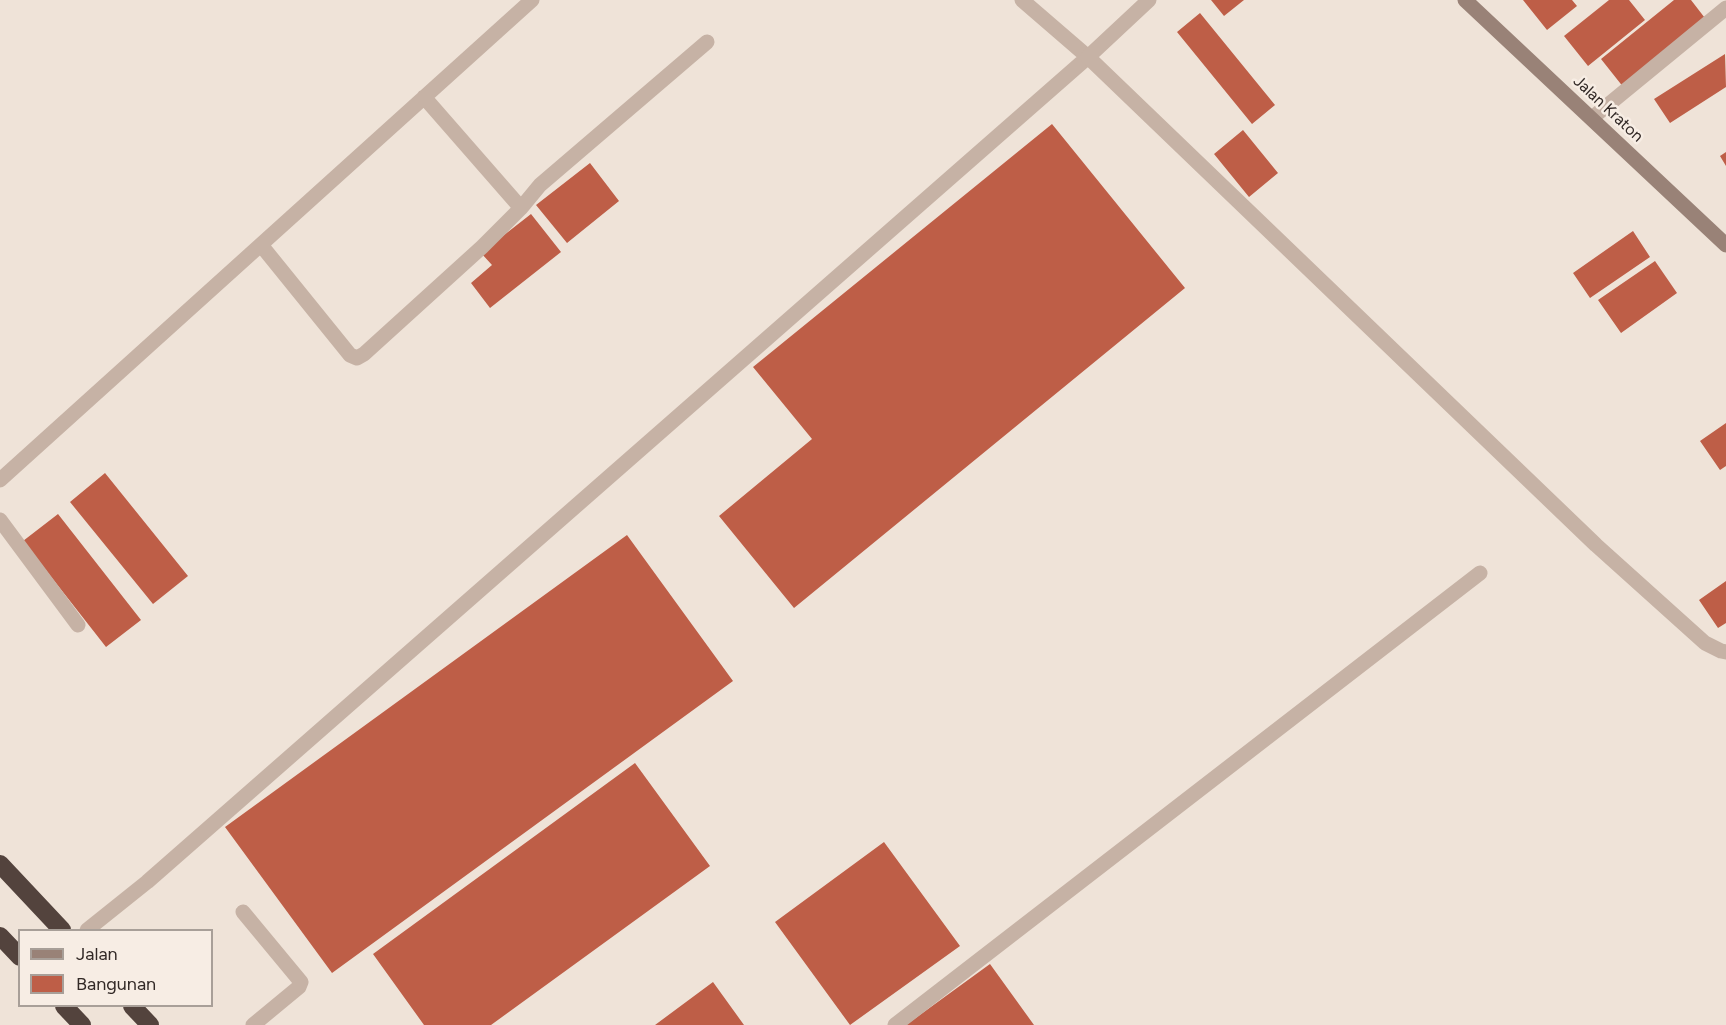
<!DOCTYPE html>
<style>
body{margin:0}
#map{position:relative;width:1726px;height:1025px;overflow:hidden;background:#efe3d8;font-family:Figtree,sans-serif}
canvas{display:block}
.legend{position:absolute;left:18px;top:929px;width:195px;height:78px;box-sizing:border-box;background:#f7ede4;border:2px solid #a89f98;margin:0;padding:8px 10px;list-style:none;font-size:18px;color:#322926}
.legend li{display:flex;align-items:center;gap:12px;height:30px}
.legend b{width:30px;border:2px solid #a89f98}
</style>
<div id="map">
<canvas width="1726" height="1025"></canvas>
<ul class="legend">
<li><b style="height:8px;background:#998277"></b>Jalan</li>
<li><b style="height:16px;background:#be5e47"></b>Bangunan</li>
</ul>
</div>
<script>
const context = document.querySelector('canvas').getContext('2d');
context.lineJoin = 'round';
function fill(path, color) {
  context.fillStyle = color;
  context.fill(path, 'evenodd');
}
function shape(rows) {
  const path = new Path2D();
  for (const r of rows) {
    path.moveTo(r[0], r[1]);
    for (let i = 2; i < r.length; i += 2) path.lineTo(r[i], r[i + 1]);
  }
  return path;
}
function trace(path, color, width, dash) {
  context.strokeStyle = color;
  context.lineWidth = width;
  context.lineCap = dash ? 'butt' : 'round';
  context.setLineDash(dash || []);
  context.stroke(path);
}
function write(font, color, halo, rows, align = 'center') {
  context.font = font + ' Figtree,sans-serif';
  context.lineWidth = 5;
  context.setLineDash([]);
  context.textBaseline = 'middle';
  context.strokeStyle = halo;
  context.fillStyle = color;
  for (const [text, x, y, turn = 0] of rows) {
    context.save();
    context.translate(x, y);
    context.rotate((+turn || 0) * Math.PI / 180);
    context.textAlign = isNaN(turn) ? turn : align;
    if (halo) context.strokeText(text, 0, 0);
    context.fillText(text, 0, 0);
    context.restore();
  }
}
fill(shape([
 [1211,0,1244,0,1224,16],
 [1523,0,1572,0,1577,6,1547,30],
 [1609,0,1629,0,1645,20,1588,66,1564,36],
 [1674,0,1691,0,1708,22,1624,88,1601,59],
 [1200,13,1275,105,1252,124,1177,32],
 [1725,54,1726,87,1670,123,1654,99],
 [1052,124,1185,288,794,608,719,516,812,439,753,367],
 [1243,130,1278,173,1249,197,1214,154],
 [1726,152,1726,166,1720,156],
 [590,163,619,201,567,243,536,205],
 [531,214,561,252,490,308,471,283,492,265,481,253],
 [1633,231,1650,257,1590,298,1573,273],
 [1655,261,1677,293,1621,333,1598,300],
 [1726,423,1726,466,1720,470,1700,441],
 [105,473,188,576,153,604,70,502],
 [58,514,141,620,106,647,23,541],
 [627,535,733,681,332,973,225,827],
 [1726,581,1726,623,1718,628,1699,600],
 [635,763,710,866,491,1025,424,1025,373,954],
 [884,842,960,946,850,1025,775,922],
 [990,964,1034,1025,906,1025],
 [713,982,744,1025,655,1025]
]), '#be5e47');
trace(shape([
 [424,97,521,208],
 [261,245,350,355,357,358,364,354,482,247,521,208,540,185,707,42],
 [0,480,532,0],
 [0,520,78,625],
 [243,912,301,982,299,987,253,1025],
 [87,930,147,882,1088,57,1022,0],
 [895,1025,1480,573]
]), '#c6b2a5', 15);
trace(shape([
 [1149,0,1088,57,1596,545,1705,643,1721,651,1726,652],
 [1592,118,1726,8]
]), '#c6b2a5', 15);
trace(shape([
 [1465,0,1726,245]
]), '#998277', 15);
trace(shape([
 [0,864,62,930],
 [0,936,20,957],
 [64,1006,82,1025],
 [132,1006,150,1025]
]), '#53433d', 18);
write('16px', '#322926', '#f7ede4', [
 ["Jalan Kraton",1608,109,43]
]);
</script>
